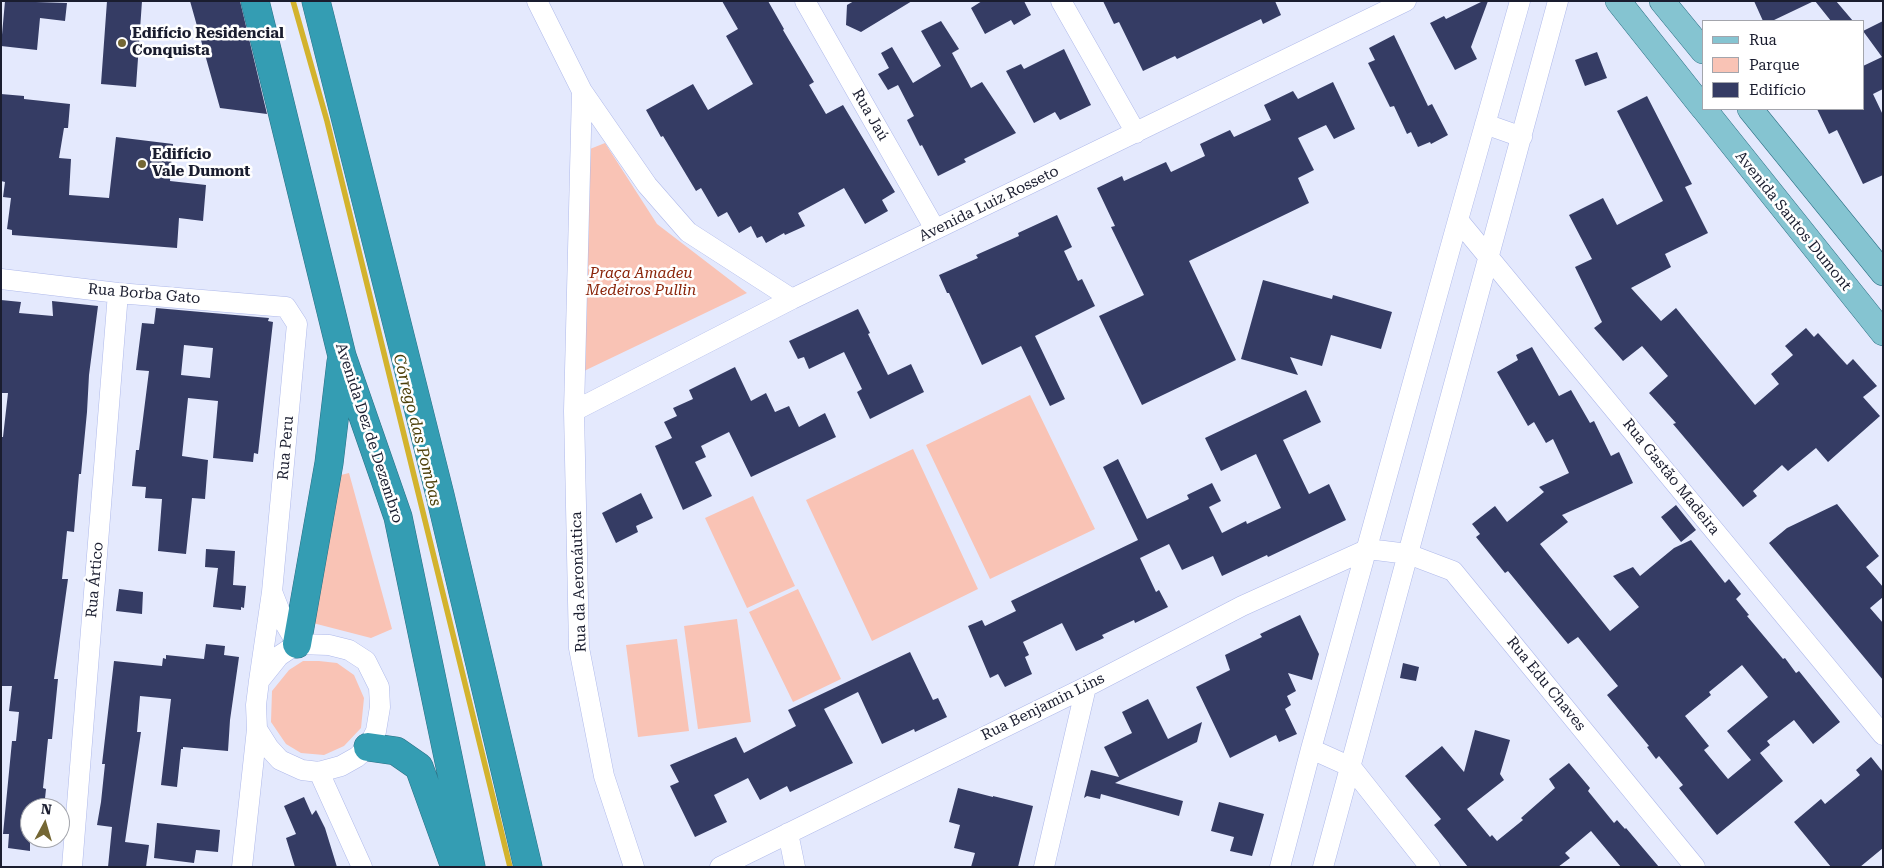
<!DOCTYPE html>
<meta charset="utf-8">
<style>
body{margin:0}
#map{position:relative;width:1884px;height:868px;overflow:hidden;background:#e4e9fd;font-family:"Roboto Serif",serif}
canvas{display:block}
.frame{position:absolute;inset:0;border:2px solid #1a1d2f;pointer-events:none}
.legend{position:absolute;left:1702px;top:20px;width:162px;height:90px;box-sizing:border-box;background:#fff;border:1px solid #a3a5ac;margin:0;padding:6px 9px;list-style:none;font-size:15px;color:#1a1d2f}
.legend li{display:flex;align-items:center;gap:10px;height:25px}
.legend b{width:25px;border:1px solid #a3a5ac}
.north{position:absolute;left:20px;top:798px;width:50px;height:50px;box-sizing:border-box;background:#fff;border:1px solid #a3a5ac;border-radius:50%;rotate:6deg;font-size:14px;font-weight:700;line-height:20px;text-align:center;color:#1a1d2f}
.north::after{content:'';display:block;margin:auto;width:18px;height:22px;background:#746734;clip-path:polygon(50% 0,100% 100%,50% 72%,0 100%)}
</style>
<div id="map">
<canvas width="1884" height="868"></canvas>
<div class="frame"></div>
<ul class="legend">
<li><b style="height:6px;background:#85c4d1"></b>Rua</li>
<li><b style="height:14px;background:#f9c3b5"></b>Parque</li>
<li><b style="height:14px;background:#353c64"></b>Edifício</li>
</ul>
<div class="north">N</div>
</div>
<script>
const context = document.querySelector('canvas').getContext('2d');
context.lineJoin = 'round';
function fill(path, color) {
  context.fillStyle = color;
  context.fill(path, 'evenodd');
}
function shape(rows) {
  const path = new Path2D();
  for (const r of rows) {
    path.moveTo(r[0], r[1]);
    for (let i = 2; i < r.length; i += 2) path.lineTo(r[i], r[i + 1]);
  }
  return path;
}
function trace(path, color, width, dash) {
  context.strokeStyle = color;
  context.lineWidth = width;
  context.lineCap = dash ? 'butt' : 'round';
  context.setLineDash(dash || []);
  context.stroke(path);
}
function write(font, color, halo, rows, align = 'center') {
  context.font = font + ' "Roboto Serif",serif';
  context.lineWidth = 5;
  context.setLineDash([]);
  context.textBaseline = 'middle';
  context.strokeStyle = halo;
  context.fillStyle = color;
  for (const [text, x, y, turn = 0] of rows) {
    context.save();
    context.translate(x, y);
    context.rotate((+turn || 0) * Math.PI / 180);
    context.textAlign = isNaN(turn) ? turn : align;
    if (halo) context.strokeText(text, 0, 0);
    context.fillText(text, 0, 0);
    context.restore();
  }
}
fill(shape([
 [605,143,657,224,747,293,584,371,590,149],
 [1030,395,1095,529,990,579,926,445],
 [913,449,978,589,872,641,806,500],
 [349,473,392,629,371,638,309,622,337,476],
 [753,496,795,586,747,608,705,518],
 [798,589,841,679,793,702,749,612],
 [737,619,751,722,698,729,684,626],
 [677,639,689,731,638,737,626,645],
 [303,661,319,661,337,663,354,675,364,698,361,728,344,746,324,755,301,753,286,744,271,722,272,691,289,670]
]), '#f9c3b5');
trace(shape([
 [293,1,327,121,510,867]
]), '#d3b32d', 5.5);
fill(shape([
 [5,1,67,3,65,21,40,18,37,50,1,46],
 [107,1,142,1,136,87,101,84],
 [190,1,240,1,267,114,220,108],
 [722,1,768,1,784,29,783,30,814,82,809,85,826,114,843,105,895,192,882,200,888,211,865,224,844,188,798,213,805,226,785,235,784,233,766,243,762,236,757,238,751,226,739,233,727,212,718,217,701,188,696,191,663,136,661,137,646,110,693,84,708,110,753,84,726,36,738,29],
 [854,1,912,1,861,32,846,25,847,5],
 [982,1,1024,1,1031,15,1014,25,1011,20,985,34,971,8],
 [1103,1,1275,1,1281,15,1263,24,1261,19,1177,59,1175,56,1143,71,1119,22,1114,24],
 [1483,1,1488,1,1471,47,1477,59,1455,70,1430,23,1444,16,1446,19],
 [1754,1,1814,1,1772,21,1763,21],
 [1815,1,1836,1,1853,21,1831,21],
 [941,21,959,49,952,53,971,88,982,82,1016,133,964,159,966,162,938,176,922,145,920,146,907,120,914,116,898,85,888,90,878,74,889,68,881,53,892,47,913,83,941,66,921,31],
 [1883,21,1883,89,1873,94,1883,115,1883,175,1863,184,1837,130,1829,134,1817,109,1863,109,1863,66,1882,57,1863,31],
 [1394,35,1428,106,1432,104,1448,135,1431,144,1430,142,1418,147,1411,132,1407,134,1394,106,1390,107,1368,63,1375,60,1369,48],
 [1064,49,1091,105,1060,120,1055,112,1034,123,1006,71,1021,64,1024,69],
 [1597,52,1607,78,1585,86,1575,60],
 [1333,82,1355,129,1334,139,1326,125,1298,138,1314,170,1298,178,1309,203,1189,261,1236,360,1142,405,1099,316,1144,295,1111,227,1115,226,1097,188,1122,176,1124,181,1166,162,1171,172,1205,156,1200,144,1230,130,1234,137,1271,120,1264,105,1293,91,1298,99],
 [1,94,24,96,24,99,70,104,68,128,64,128,59,158,71,159,69,195,109,198,116,137,173,144,170,181,206,185,203,221,179,218,177,248,12,235,12,230,7,229,11,198,3,197,5,182,1,181],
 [1647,96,1692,184,1685,187,1708,233,1665,254,1671,267,1631,288,1661,321,1676,308,1755,405,1779,384,1771,374,1793,355,1785,346,1806,328,1814,337,1818,333,1847,365,1853,359,1877,386,1863,397,1880,416,1828,462,1816,448,1788,471,1782,465,1753,491,1757,496,1743,507,1673,424,1676,423,1649,393,1668,376,1642,346,1623,361,1594,328,1602,322,1575,267,1592,259,1569,215,1603,198,1617,225,1663,201,1617,111],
 [1057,215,1072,247,1064,251,1078,281,1082,279,1095,306,1035,336,1065,399,1050,406,1021,346,982,365,949,293,947,293,939,275,978,258,976,255,1019,236,1018,233],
 [1263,280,1332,299,1333,295,1392,312,1381,349,1331,335,1322,366,1290,357,1298,375,1241,359],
 [1,300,21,302,19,313,53,316,52,301,98,306,89,375,87,412,81,474,79,474,74,532,67,531,62,579,68,579,54,679,58,679,52,739,48,739,43,788,46,789,44,808,30,808,30,851,8,848,9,834,3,834,12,741,16,741,19,712,9,711,12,686,1,686,1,437,3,437,8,393,1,393],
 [156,308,269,318,268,321,273,322,258,454,254,453,253,462,213,458,218,401,188,398,182,456,208,460,205,499,192,498,186,554,158,551,162,499,145,498,146,487,132,486,136,450,139,450,149,371,136,370,142,323,154,324],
 [184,345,213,348,210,378,181,375],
 [858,309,870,333,868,334,888,375,911,364,924,392,870,419,857,392,862,389,844,352,809,369,804,357,798,359,789,341],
 [1532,347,1559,396,1571,390,1590,423,1594,421,1611,456,1619,452,1633,483,1562,515,1568,522,1540,544,1610,631,1639,607,1613,576,1633,567,1640,576,1674,548,1691,540,1725,583,1729,579,1741,594,1736,599,1749,615,1747,616,1783,659,1785,658,1796,673,1799,671,1840,722,1813,744,1794,720,1767,741,1770,745,1760,753,1783,781,1717,835,1679,788,1683,785,1659,756,1656,759,1647,747,1649,746,1607,695,1618,686,1578,637,1568,644,1508,571,1505,573,1476,537,1480,534,1472,524,1495,506,1507,522,1544,492,1539,487,1569,473,1553,439,1546,443,1534,422,1528,426,1497,372,1518,360,1516,355],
 [1742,665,1768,697,1727,731,1751,760,1728,779,1704,750,1709,746,1685,716,1711,695,1709,692],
 [735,367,751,401,766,393,775,412,789,406,799,427,825,413,836,437,751,477,729,432,701,446,706,457,695,462,712,496,683,510,655,446,672,438,664,422,677,416,673,408,693,399,689,390],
 [1306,390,1321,422,1283,440,1309,494,1329,484,1346,520,1268,557,1267,555,1222,576,1213,556,1182,570,1169,544,1140,558,1156,592,1159,590,1168,607,1135,623,1134,620,1102,635,1104,638,1076,651,1062,623,1023,642,1029,655,1025,657,1032,674,1005,687,998,674,990,678,968,626,982,620,985,626,1016,611,1011,601,1138,540,1103,467,1118,459,1147,519,1189,499,1187,495,1212,483,1221,501,1209,507,1222,533,1246,521,1247,524,1281,508,1256,454,1221,471,1205,438],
 [641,493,653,518,636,526,638,532,616,543,602,513],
 [1837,504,1879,556,1866,567,1883,587,1883,597,1870,608,1883,623,1883,680,1769,543,1787,528],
 [1676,505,1696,530,1681,542,1661,517],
 [206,549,235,551,233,585,246,586,244,608,241,607,241,610,213,607,218,568,205,567],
 [119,589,143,592,142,614,116,611],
 [1300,615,1319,654,1312,680,1288,673,1296,691,1287,696,1291,705,1285,709,1297,734,1279,742,1276,735,1230,758,1196,687,1230,670,1225,655,1262,637,1260,634],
 [206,644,225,646,224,655,239,657,230,720,228,751,183,747,183,749,181,749,177,787,161,785,171,699,140,696,137,732,141,732,125,842,149,845,146,867,108,867,112,827,97,825,101,802,105,764,102,764,114,661,162,666,163,658,166,659,166,655,204,659],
 [910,652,933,700,938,698,947,717,915,732,914,729,882,744,858,692,824,709,853,763,790,792,787,786,760,800,748,778,714,795,727,822,695,837,670,786,679,782,670,765,736,737,744,753,796,726,788,710],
 [1403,663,1419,667,1416,681,1400,678],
 [1148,699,1168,739,1202,722,1197,742,1115,783,1183,801,1179,816,1101,794,1100,799,1087,796,1084,798,1091,770,1119,777,1104,747,1132,733,1122,712],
 [1475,730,1510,740,1500,774,1504,780,1467,809,1490,837,1492,835,1497,841,1523,820,1521,818,1555,788,1549,779,1569,763,1590,788,1588,791,1614,823,1617,820,1625,829,1626,828,1659,867,1621,867,1591,831,1565,853,1570,858,1558,867,1468,867,1434,825,1441,819,1405,776,1442,746,1464,772],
 [1871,757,1883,772,1883,848,1860,867,1831,867,1794,822,1821,799,1825,804,1860,775,1856,770],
 [958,788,993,797,993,796,1033,806,1018,867,971,867,975,853,954,848,960,825,949,822],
 [304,797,312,815,316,810,325,828,337,867,295,867,286,838,296,834,284,806],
 [1219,802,1264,814,1252,856,1230,851,1234,837,1211,831],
 [157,823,220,830,218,852,196,850,194,863,154,858]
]), '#353c64');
const minor = shape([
 [537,1,582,91,574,411,579,648,604,776,634,867],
 [805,1,935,229],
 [1061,1,1136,133],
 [582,91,647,185,688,232,792,299],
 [1485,124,1522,137],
 [1458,220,1883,735],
 [1,279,118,293,286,307,297,324,272,592,259,681,256,705,257,729,269,748,280,760,302,770,319,772,341,766,357,757,368,747,376,731,380,707,379,687,366,661,349,650,329,645,297,644,279,656,259,681],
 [574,411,792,299,1406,1],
 [273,594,284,622,297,644],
 [1311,749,1351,767,1430,867],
 [319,772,362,867],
 [788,833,795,867],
 [72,867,118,293],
 [242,867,257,729],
 [720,867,1086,687,1242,606,1368,549,1408,554,1453,571,1695,867],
 [1044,867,1086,687],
 [1280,867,1311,749,1458,220,1520,1],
 [1323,867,1558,1]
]);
const major = shape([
 [1618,1,1703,108],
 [1662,1,1703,51],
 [1704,109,1883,333],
 [1750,109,1883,273]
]);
const highway = shape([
 [255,1,342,356,398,517,471,867],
 [316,1,440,495,528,867],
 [297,644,329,463,341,362],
 [368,747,396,751,419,767,455,867]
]);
trace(minor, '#afb9ea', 21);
trace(major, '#2b7085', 26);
trace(highway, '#2b7085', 29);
trace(minor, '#fff', 20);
trace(major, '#85c4d1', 25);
trace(highway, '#349db3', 28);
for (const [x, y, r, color] of [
 [122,43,5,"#746734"],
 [142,164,5,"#746734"]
]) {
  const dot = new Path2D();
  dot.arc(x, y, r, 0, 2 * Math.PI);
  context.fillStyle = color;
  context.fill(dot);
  trace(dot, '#fff', 2);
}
write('bold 15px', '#1a1d2f', '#fff', [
 ["Edifício Residencial",132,34],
 ["Conquista",132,51],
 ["Edifício",152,155],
 ["Vale Dumont",152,172]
], 'left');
write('15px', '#1a1d2f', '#fff', [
 ["Rua Jaú",870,115,60],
 ["Avenida Luiz Rosseto",989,204,-26],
 ["Avenida Santos Dumont",1793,221,51],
 ["Rua Borba Gato",144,294,5],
 ["Avenida Dez de Dezembro",369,433,72],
 ["Rua Peru",286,448,-85],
 ["Rua Gastão Madeira",1671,477,51],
 ["Rua Ártico",95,580,-85],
 ["Rua da Aeronáutica",579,582,-92],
 ["Rua Edu Chaves",1546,684,51],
 ["Rua Benjamin Lins",1043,707,-26]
]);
write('italic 15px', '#8a2409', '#fff', [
 ["Praça Amadeu",641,274],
 ["Medeiros Pullin",641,291]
]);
write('italic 16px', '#4d400a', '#fff', [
 ["Córrego das Pombas",417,430,76]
]);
</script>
